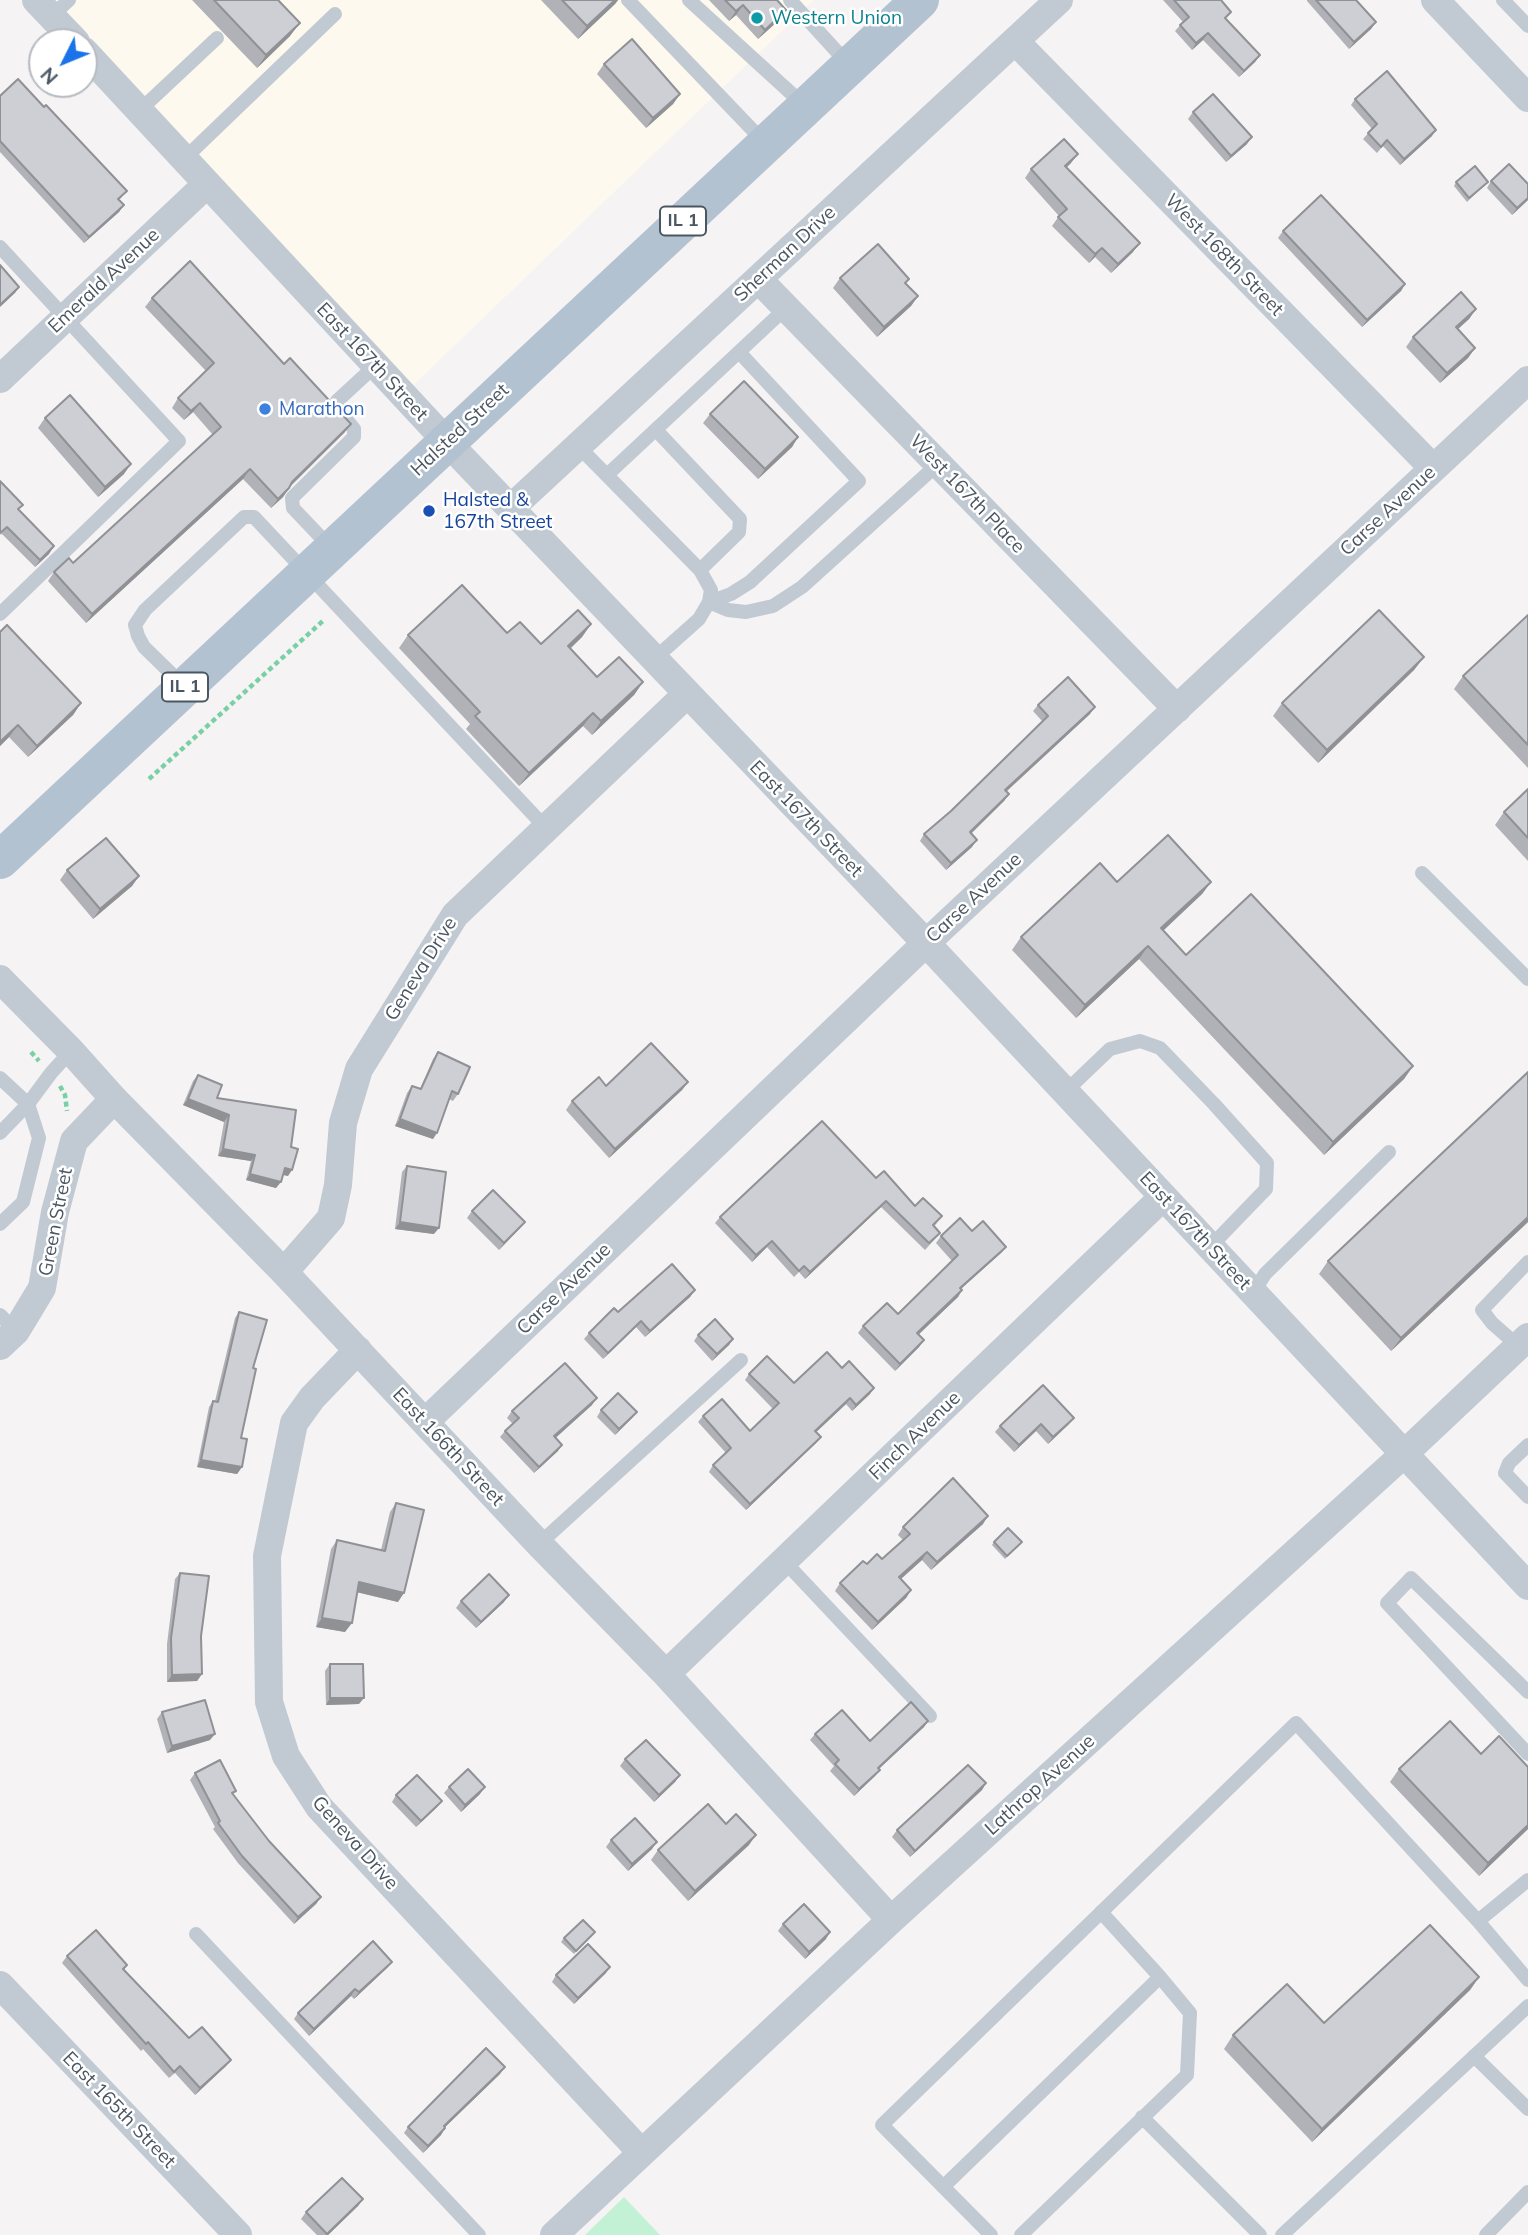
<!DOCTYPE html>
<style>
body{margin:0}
#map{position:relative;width:1528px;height:2235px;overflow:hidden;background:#f5f3f3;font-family:Mulish,sans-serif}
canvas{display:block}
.north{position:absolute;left:28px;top:28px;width:70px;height:70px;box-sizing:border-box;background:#fff;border:2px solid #b7bbc0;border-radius:50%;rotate:227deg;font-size:19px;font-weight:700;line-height:28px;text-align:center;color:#4a5661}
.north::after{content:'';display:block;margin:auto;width:24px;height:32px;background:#1a73e8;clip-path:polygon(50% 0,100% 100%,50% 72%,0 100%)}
</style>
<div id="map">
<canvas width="1528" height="2235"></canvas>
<div class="north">N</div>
</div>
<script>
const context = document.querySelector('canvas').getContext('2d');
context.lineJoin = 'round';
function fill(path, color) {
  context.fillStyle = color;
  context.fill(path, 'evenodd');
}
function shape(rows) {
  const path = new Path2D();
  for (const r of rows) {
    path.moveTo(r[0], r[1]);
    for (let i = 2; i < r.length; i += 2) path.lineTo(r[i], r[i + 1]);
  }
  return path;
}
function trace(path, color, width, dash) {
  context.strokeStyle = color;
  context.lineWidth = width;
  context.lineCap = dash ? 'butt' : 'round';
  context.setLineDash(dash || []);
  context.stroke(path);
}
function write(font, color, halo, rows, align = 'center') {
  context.font = font + ' Mulish,sans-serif';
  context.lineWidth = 5;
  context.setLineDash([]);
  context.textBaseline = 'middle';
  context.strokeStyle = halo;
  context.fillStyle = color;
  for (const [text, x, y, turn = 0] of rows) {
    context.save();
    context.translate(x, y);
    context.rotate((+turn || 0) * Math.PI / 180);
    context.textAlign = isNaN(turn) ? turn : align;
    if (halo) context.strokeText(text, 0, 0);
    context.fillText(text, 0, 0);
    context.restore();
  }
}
fill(shape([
 [36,0,814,0,403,395]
]), '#fdf9ef');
fill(shape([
 [624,2197,660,2235,585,2235]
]), '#c3f1d5');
trace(shape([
 [149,779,325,619],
 [31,1052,39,1061],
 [60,1086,65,1095,67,1111]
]), '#7ad0a6', 4.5, [5, 3.5]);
trace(shape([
 [628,0,765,143],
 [689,0,804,105],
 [790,0,849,65],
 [1503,0,1528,26],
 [52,16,69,0],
 [139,111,217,38],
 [184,159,335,14],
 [0,247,179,441,0,614],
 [656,430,740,519,739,532,700,570],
 [578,446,700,570,711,590,709,602,699,619,653,660],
 [607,475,786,308],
 [331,548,293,508,292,498,354,437,354,429,337,408,337,401,376,365],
 [709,602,731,594,750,582,859,481,739,352],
 [709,602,728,610,746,612,773,606,802,587,938,464],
 [185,687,144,647,138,636,135,625,145,610,244,517,254,517,545,827],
 [1422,873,1528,979],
 [0,1078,28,1104,39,1138,23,1202,0,1224],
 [1065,1092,1110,1049,1140,1041,1160,1048,1214,1104,1267,1163,1266,1189,1210,1247],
 [0,1133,28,1104,51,1073,71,1051],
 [1253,1293,1265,1274,1389,1152],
 [0,1315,16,1331],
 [1518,1346,1492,1323,1482,1310,1528,1262],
 [1528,1445,1509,1463,1505,1473,1528,1497],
 [539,1544,741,1360],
 [784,1561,930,1716],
 [1528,1692,1411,1578,1387,1603,1528,1754],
 [1478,1921,1528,1980],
 [196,1934,479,2235],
 [1474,2056,1528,2109],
 [1142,2117,1260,2235],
 [943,2187,1160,1977,1101,1912],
 [991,2235,882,2125,1296,1723,1478,1921,1528,1880],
 [1021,2235,1187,2075,1190,2013,1160,1977],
 [1282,2235,1528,2006],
 [1486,2235,1528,2192]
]), '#c1cad2', 14);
trace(shape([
 [36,0,76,42],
 [1435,0,1528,98],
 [1015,41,1433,468],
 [84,51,448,443,926,943,1528,1586],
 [758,279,1177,709],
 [0,379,207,184],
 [511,508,1059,0],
 [0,979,71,1051,114,1099,284,1272,539,1544,666,1674,891,1920],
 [284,1272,331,1218,338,1185,343,1123,359,1069,455,915,686,695],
 [0,1346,16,1331,42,1288,55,1212,74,1141,114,1099],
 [358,1350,312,1398,294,1423,267,1556,269,1702,286,1756,319,1807,641,2152],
 [425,1422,926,943,1528,380],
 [666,1674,1163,1197],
 [0,1985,238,2235],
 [554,2235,891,1920,1404,1454,1528,1337]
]), '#c1cad2', 28);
trace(shape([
 [0,860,920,0]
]), '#b3c2d1', 38);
fill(shape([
 [192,0,278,0,290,36,257,68],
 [541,0,618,0,615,4,578,39],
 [709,0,777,0,779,20,758,39,736,15,729,21],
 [1163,0,1221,0,1226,20,1260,55,1255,62,1239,77,1203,40,1192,50,1175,31,1183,22],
 [1307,0,1356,0,1376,22,1371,29,1349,49,1307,1],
 [604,64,680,94,673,104,646,128,597,74],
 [0,96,122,197,119,200,124,205,119,212,84,243,0,152],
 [1355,99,1432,136,1400,165,1383,146,1377,153,1363,139,1372,129,1351,105],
 [1193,112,1247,144,1226,162,1188,119],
 [1071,163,1066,168,1133,252,1111,273,1095,257,1089,263,1052,226,1059,216,1025,178,1031,169],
 [1491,181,1528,200,1512,215,1487,188],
 [1456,182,1488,182,1467,202,1454,186],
 [1283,231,1405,284,1401,291,1362,327,1278,238],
 [840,278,906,283,918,296,911,306,877,337,833,288],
 [152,298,284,364,351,424,344,433,290,487,283,497,271,508,243,479,86,623,48,581,54,572,73,563,213,435,193,412,184,420,172,408,178,398,206,371,145,307],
 [1476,309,1469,319,1458,329,1475,348,1468,358,1440,383,1406,347,1413,337],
 [710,414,798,437,792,447,758,479,703,423],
 [45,418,124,474,98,497,38,428],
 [19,510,49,554,35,567,2,534,0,535],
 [1528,615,1528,768,1454,689,1463,676],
 [591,624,582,637,570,649,597,677,643,682,634,695,592,735,583,726,519,786,466,729,470,724,399,648,408,635,507,633,541,644],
 [0,632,81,703,73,715,28,757,9,737,0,746],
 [1424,657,1414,670,1318,763,1273,716,1282,703],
 [1038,705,1090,714,1006,792,1009,794,1004,801,971,834,972,847,946,870,920,841,924,834,951,811,1042,721,1033,711],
 [1528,789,1528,861,1495,825,1504,812],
 [67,870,139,876,132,886,93,919,60,880],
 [1117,882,1211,882,1202,894,1163,931,1186,955,1413,1066,1404,1079,1324,1155,1139,959,1076,1018,1012,950,1021,937],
 [438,1052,458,1094,453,1101,449,1099,433,1139,395,1126,407,1093,412,1086,420,1089,433,1059],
 [198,1075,217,1098,291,1147,288,1176,283,1175,276,1188,246,1180,251,1161,218,1156,224,1122,183,1105,193,1081],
 [688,1082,682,1090,609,1158,566,1110,572,1101,606,1086],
 [407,1166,434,1234,395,1229,402,1172],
 [876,1178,937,1223,934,1226,940,1233,935,1239,925,1250,881,1207,805,1279,799,1272,794,1277,767,1247,752,1262,715,1223,720,1217],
 [472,1211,520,1228,499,1250,467,1218],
 [1528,1222,1391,1351,1319,1274,1328,1261],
 [972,1231,1006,1247,1001,1253,961,1289,962,1290,958,1297,918,1334,924,1340,919,1347,895,1371,858,1333,863,1326,898,1314,952,1261,936,1243,941,1236],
 [695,1290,690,1297,645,1337,636,1327,603,1359,584,1339,589,1333,618,1312],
 [239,1312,253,1368,241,1438,242,1467,237,1474,197,1467,209,1407,213,1401,215,1401,235,1318],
 [698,1335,733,1339,729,1345,712,1361,694,1341],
 [842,1368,874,1388,870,1394,852,1411,846,1404,816,1432,816,1443,746,1510,709,1472,713,1465,726,1453,698,1422,703,1416,750,1431,773,1409,745,1380,749,1374,794,1383],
 [592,1405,556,1437,558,1451,534,1473,500,1437,505,1431,513,1424,507,1418,512,1411],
 [601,1410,637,1412,632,1418,615,1435,597,1417],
 [1069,1424,1048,1444,1036,1431,1014,1452,995,1432,1000,1426],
 [396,1503,398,1602,357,1592,345,1632,316,1627,331,1549,337,1540,381,1550,390,1512],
 [983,1524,931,1570,922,1560,901,1579,911,1590,906,1598,872,1630,835,1591,840,1583,882,1559,903,1540,898,1535,903,1527],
 [994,1542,1019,1545,1005,1559,992,1545],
 [180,1573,201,1636,202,1674,197,1681,167,1682,167,1644,175,1579],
 [461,1601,504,1602,476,1628,456,1608],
 [330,1664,359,1704,326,1705,325,1671],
 [162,1712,210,1740,167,1753,157,1719],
 [928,1721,924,1727,879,1769,875,1776,854,1796,830,1771,834,1766,810,1740,815,1734,870,1741],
 [625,1759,680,1775,675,1782,654,1802,620,1766],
 [1528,1767,1528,1829,1479,1876,1390,1782,1399,1769],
 [195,1773,233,1795,269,1841,321,1897,316,1904,294,1924,238,1863,213,1829,215,1827,190,1780],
 [986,1783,982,1790,910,1857,892,1837,897,1830],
 [449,1787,480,1794,461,1812,444,1793],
 [396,1795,437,1807,416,1827,392,1802],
 [726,1824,749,1845,688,1901,651,1860,658,1850],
 [611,1840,652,1849,628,1871,606,1847],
 [783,1924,826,1939,805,1959,778,1931],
 [595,1932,574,1954,561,1942,564,1938],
 [67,1956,127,1965,124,1970,189,2038,226,2066,195,2095,175,2073,169,2078,143,2049,141,2051,62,1963],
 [392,1962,387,1968,354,1999,351,1996,309,2036,294,2019,298,2013],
 [606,1973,574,2004,552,1982,556,1975],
 [1479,1977,1470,1990,1312,2142,1224,2049,1233,2035,1324,2023],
 [500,2074,445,2127,441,2135,423,2153,404,2133,408,2127],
 [363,2199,358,2206,328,2235,317,2235,301,2219,306,2212]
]), '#b0b2b7');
fill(shape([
 [615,0,618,0,615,4,578,39,587,26],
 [743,5,736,15,729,21,736,11],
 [786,10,779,20,758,39,765,30],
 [1376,22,1371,29,1349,49,1354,42],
 [300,23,290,36,257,68,266,55],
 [1208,33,1203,40,1192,50,1196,43],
 [1260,55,1255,62,1239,77,1244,71],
 [680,94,673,104,646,128,653,118],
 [1436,130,1432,136,1400,165,1404,159],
 [1252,137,1247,144,1226,162,1231,156],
 [1078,154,1071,163,1058,175,1065,166],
 [1528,198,1528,200,1512,215,1517,208],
 [124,205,119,212,84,243,89,237],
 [1140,243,1133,252,1111,273,1118,264],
 [1102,248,1095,257,1089,263,1095,254],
 [1405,284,1401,291,1362,327,1367,320],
 [19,287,15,293,0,307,0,305],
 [918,296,911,306,877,337,884,327],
 [1476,309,1469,319,1449,337,1456,327],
 [1475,348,1468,358,1440,383,1447,373],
 [200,403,193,412,184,420,191,411],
 [351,424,344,433,285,491,292,482],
 [798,437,792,447,758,479,765,469],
 [131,464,124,474,98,497,105,487],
 [250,469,243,479,86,623,92,614],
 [289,488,283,497,271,508,278,499],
 [54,546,49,554,35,567,40,560],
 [591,624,582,637,559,659,568,646],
 [1424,657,1414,670,1318,763,1327,750],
 [643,682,634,695,592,735,601,721],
 [81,703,73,715,28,757,37,746],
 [1095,707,1090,714,1000,797,1005,790],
 [593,713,583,726,519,786,529,773],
 [18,725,9,737,0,746,0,742],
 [1009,794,1004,801,965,839,970,832],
 [977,840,972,847,946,870,951,863],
 [139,876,132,886,93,919,100,909],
 [1211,882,1202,894,1152,941,1161,928],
 [1148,946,1139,959,1076,1018,1085,1005],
 [1413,1066,1404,1079,1324,1155,1333,1142],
 [688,1082,682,1090,609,1158,615,1149],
 [188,1099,229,1115,224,1122,183,1105],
 [400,1119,437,1133,433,1139,395,1126],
 [223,1149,255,1155,251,1161,218,1156],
 [285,1168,292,1170,288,1176,280,1174],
 [250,1174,281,1182,276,1188,246,1180],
 [886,1201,881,1207,805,1279,810,1272],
 [1528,1217,1528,1222,1391,1351,1401,1338],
 [400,1222,439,1228,434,1234,395,1229],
 [525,1222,520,1228,499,1250,504,1243],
 [772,1241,767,1247,752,1262,756,1255],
 [1006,1247,1001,1253,955,1294,960,1288],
 [695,1290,690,1297,645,1337,650,1331],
 [962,1290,958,1297,913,1340,917,1333],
 [641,1321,636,1327,603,1359,608,1353],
 [733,1339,729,1345,712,1361,717,1354],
 [924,1340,919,1347,895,1371,900,1364],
 [874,1388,870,1394,852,1411,856,1405],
 [597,1398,592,1405,550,1443,554,1436],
 [850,1398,846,1404,811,1437,815,1431],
 [637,1412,632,1418,615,1435,619,1429],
 [1074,1418,1069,1424,1048,1444,1053,1437],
 [1041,1424,1036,1431,1014,1452,1019,1445],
 [821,1437,816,1443,746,1510,750,1504],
 [562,1445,558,1451,534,1473,539,1467],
 [201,1460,242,1467,237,1474,197,1467],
 [988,1516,983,1524,931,1570,937,1562],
 [927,1552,922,1560,894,1585,899,1577],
 [359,1582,404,1593,398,1602,352,1591],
 [911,1590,906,1598,872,1630,878,1622],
 [509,1595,504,1602,476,1628,481,1622],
 [322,1618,352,1623,345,1632,316,1627],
 [202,1674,197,1681,167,1682,172,1675],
 [330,1698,364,1698,359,1704,326,1705],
 [928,1721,924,1727,873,1774,878,1768],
 [215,1734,210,1740,167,1753,172,1746],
 [880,1770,875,1776,854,1796,859,1789],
 [680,1775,675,1782,654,1802,659,1795],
 [986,1783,982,1790,910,1857,915,1851],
 [485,1787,480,1794,461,1812,465,1805],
 [442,1801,437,1807,416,1827,421,1821],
 [1528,1825,1528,1829,1479,1876,1488,1863],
 [756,1835,749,1845,688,1901,695,1891],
 [657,1842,652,1849,628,1871,632,1864],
 [321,1897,316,1904,294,1924,298,1917],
 [830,1932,826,1939,805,1959,809,1952],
 [392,1962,387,1968,354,1999,359,1992],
 [610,1967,606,1973,574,2004,578,1998],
 [1479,1977,1470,1990,1312,2142,1322,2129],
 [355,1989,351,1996,309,2036,314,2029],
 [231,2060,226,2066,195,2095,200,2088],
 [505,2067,500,2074,439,2133,444,2126],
 [445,2128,441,2135,423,2153,428,2146],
 [363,2199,358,2206,328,2235,326,2235]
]), '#909195');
const building = shape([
 [214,0,278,0,300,23,266,55,214,0],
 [562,0,615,0,587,26,562,0],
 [725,0,777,0,786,10,765,30,743,5,736,11,725,0],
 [1174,0,1221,0,1231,12,1225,18,1260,55,1244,71,1208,33,1196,43,1180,25,1189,17,1174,0],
 [1316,0,1356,0,1376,22,1354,42,1316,0],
 [632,39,680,94,653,118,604,64,632,39],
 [1387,71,1436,130,1404,159,1387,140,1381,147,1368,133,1377,124,1355,99,1387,71],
 [18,79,44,107,46,105,127,191,118,199,124,205,89,237,0,141,0,96,18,79],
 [1213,94,1252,137,1231,156,1193,112,1213,94],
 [1064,139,1078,154,1065,166,1140,243,1118,264,1102,248,1095,254,1058,217,1067,209,1031,169,1064,139],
 [1509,164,1528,184,1528,198,1517,208,1491,181,1509,164],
 [1475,166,1488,182,1469,198,1456,182,1475,166],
 [1321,195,1405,284,1367,320,1283,231,1321,195],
 [878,244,909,279,905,283,918,296,884,327,840,278,878,244],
 [190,261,284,364,290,358,351,424,292,482,289,488,278,499,250,469,92,614,54,572,69,558,73,563,221,427,200,403,191,411,178,398,214,363,152,298,190,261],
 [0,265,19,287,0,305,0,265],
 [1461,292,1476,309,1456,327,1475,348,1447,373,1413,337,1461,292],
 [744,381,798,437,765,469,710,414,744,381],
 [70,395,131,464,105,487,45,418,70,395],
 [0,481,23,505,18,509,54,546,40,560,7,527,0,533,0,481],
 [462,585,507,633,520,622,541,644,578,610,591,624,568,646,597,677,619,657,643,682,601,721,593,713,529,773,475,716,480,712,408,635,462,585],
 [1379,610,1424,657,1327,750,1282,703,1379,610],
 [1528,615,1528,745,1463,676,1528,615],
 [7,625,81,703,37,746,18,725,0,742,0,632,7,625],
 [1068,677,1095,707,1005,790,1009,794,970,832,977,840,951,863,924,834,951,811,1048,716,1038,705,1068,677],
 [1528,789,1528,838,1504,812,1528,789],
 [1168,835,1211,882,1161,928,1186,955,1251,894,1413,1066,1333,1142,1148,946,1085,1005,1021,937,1100,863,1117,882,1168,835],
 [106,838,139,876,100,909,67,870,106,838],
 [651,1043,688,1082,615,1149,572,1101,599,1077,606,1086,651,1043],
 [438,1052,470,1067,458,1094,452,1091,437,1133,400,1119,412,1086,421,1089,438,1052],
 [1528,1072,1528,1217,1401,1338,1328,1261,1528,1072],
 [198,1075,222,1085,217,1098,296,1110,291,1147,298,1149,292,1170,285,1168,281,1182,250,1174,255,1155,223,1149,229,1115,188,1099,198,1075],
 [822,1121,876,1178,884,1171,915,1206,923,1198,942,1216,933,1225,940,1233,929,1243,886,1201,810,1272,804,1266,799,1271,772,1241,756,1255,720,1217,822,1121],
 [407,1166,446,1172,439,1228,400,1222,407,1166],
 [493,1190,525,1222,504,1243,472,1211,493,1190],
 [960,1218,972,1231,983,1221,1006,1247,960,1288,962,1290,917,1333,924,1340,900,1364,863,1326,887,1303,898,1314,958,1255,941,1236,960,1218],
 [672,1264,695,1290,650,1331,641,1321,608,1353,589,1333,614,1308,618,1312,672,1264],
 [239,1312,267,1320,253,1368,256,1369,241,1438,247,1439,242,1467,201,1460,213,1401,218,1402,239,1312],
 [715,1319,733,1339,717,1354,698,1335,715,1319],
 [827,1352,842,1368,849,1361,874,1388,856,1405,850,1398,815,1431,821,1437,750,1504,713,1465,731,1448,703,1416,722,1399,750,1431,779,1403,749,1374,767,1356,794,1383,827,1352],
 [565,1363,597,1398,554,1436,562,1445,539,1467,505,1431,519,1418,512,1411,565,1363],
 [1043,1385,1074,1418,1053,1437,1041,1424,1019,1445,1000,1426,1043,1385],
 [618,1393,637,1412,619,1429,601,1410,618,1393],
 [953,1478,988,1516,937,1562,927,1552,899,1577,911,1590,878,1622,840,1583,863,1561,867,1564,877,1554,882,1559,910,1534,903,1527,953,1478],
 [396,1503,424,1510,404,1593,359,1582,352,1623,322,1618,337,1540,385,1551,396,1503],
 [1008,1528,1022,1542,1007,1556,994,1542,1008,1528],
 [180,1573,209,1576,201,1636,202,1674,172,1675,171,1638,180,1573],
 [489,1574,509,1595,481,1622,461,1601,489,1574],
 [330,1664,363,1664,364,1698,330,1698,330,1664],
 [205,1700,215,1734,172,1746,162,1712,205,1700],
 [911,1702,928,1721,878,1768,880,1770,859,1789,835,1764,839,1760,815,1734,842,1710,870,1741,911,1702],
 [1450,1721,1481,1754,1499,1736,1528,1767,1528,1825,1488,1863,1399,1769,1450,1721],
 [646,1740,680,1775,659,1795,625,1759,646,1740],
 [220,1760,236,1791,232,1793,269,1841,321,1897,298,1917,242,1856,218,1823,220,1821,195,1773,220,1760],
 [968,1765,986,1783,915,1851,897,1830,968,1765],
 [468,1769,485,1787,465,1805,449,1787,468,1769],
 [417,1775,442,1801,421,1821,396,1795,417,1775],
 [708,1804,726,1824,736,1814,756,1835,695,1891,658,1850,708,1804],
 [635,1818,657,1842,632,1864,611,1840,635,1818],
 [804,1904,830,1932,809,1952,783,1924,804,1904],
 [583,1920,595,1932,576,1951,564,1938,583,1920],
 [1430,1925,1479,1977,1322,2129,1233,2035,1287,1984,1324,2023,1430,1925],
 [96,1930,127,1965,123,1969,189,2038,202,2027,231,2060,200,2088,180,2066,174,2072,148,2042,146,2044,67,1956,96,1930],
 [373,1941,392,1962,359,1992,355,1989,314,2029,298,2013,373,1941],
 [588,1944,610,1967,578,1998,556,1975,588,1944],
 [486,2048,505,2067,444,2126,445,2128,428,2146,408,2127,486,2048],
 [342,2178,363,2199,327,2234,306,2212,342,2178]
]);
fill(building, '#cdcfd5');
trace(building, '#909195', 2);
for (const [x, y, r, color] of [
 [757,18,7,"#0f9aa8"],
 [265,409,7,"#3f7fe0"],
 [429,511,7,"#1a4fb4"]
]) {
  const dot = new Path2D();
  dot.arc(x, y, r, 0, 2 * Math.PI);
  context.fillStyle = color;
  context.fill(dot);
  trace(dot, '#fff', 2.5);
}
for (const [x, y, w] of [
 [683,221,46],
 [185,687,46]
]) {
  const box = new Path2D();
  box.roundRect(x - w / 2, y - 14.5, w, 29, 5);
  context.fillStyle = '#fff';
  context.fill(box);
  trace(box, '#4a5661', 2);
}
write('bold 18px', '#4a5661', null, [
 ["IL 1",683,221],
 ["IL 1",185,687]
]);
write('19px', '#0d838f', '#fff', [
 ["Western Union",771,18]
], 'left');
write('19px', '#4a5661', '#fff', [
 ["Sherman Drive",785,254,-43],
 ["West 168th Street",1224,255,46],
 ["Emerald Avenue",104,281,-43],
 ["East 167th Street",372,362,47],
 ["Halsted Street",460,430,-43],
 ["West 167th Place",967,494,46],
 ["Carse Avenue",1388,511,-43],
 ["East 167th Street",806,819,46],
 ["Carse Avenue",974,898,-43],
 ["Geneva Drive",421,969,-58],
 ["Green Street",56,1222,-79],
 ["East 167th Street",1195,1231,47],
 ["Carse Avenue",564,1289,-44],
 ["Finch Avenue",915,1436,-44],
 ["East 166th Street",448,1447,47],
 ["Lathrop Avenue",1040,1785,-42],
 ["Geneva Drive",355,1843,48],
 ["East 165th Street",119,2110,46]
]);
write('19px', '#366cbe', '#fff', [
 ["Marathon",279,409]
], 'left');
write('19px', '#164399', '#fff', [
 ["Halsted &",443,500],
 ["167th Street",443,522]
], 'left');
</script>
